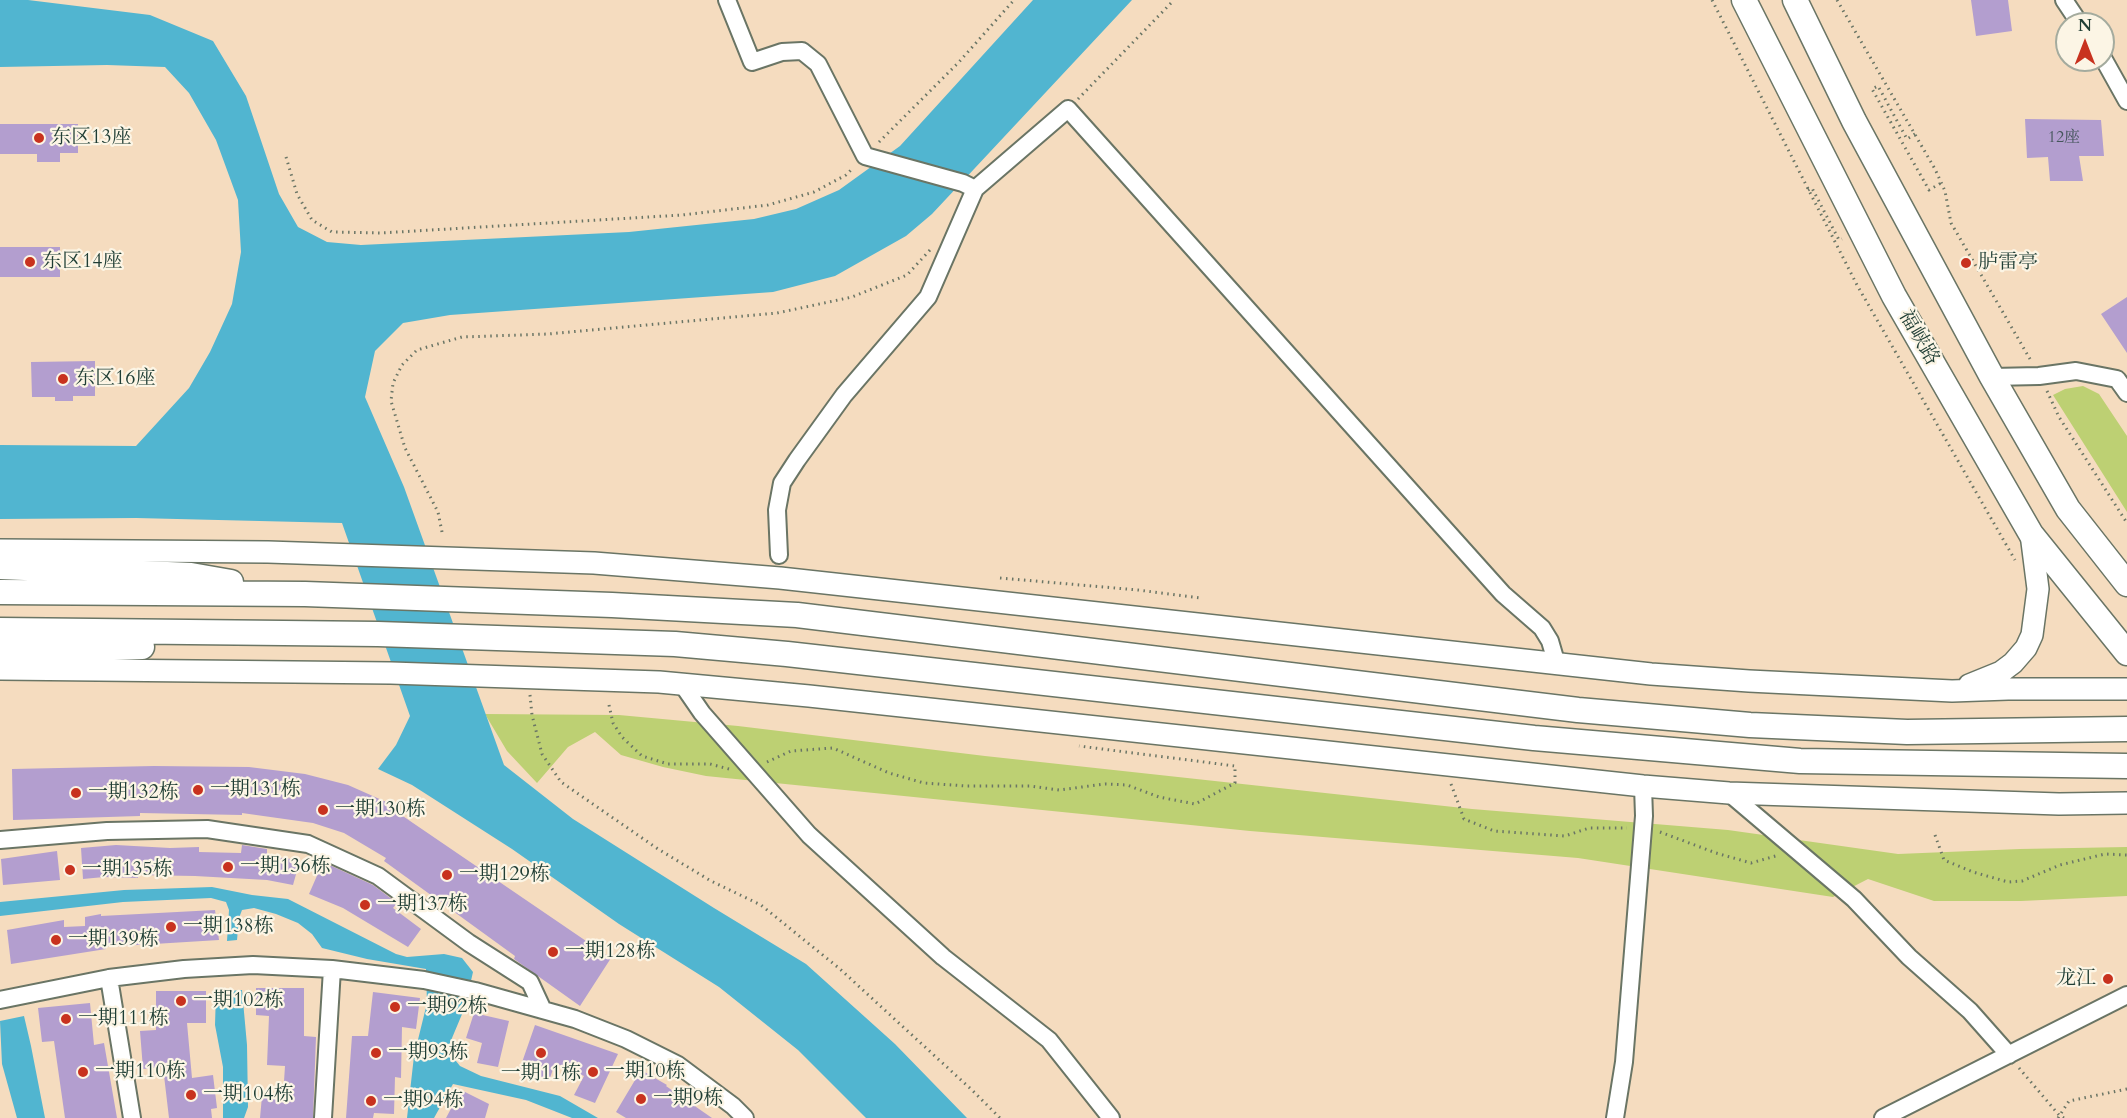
<!DOCTYPE html>
<meta charset="utf-8">
<style>
body{margin:0}
#map{position:relative;width:2127px;height:1118px;overflow:hidden;background:#f5dcbf;font-family:Cardo,serif}
canvas{display:block}
.north{position:absolute;left:2055px;top:12px;width:60px;height:60px;box-sizing:border-box;background:#fcf5e5;border:2px solid #a4ab9e;border-radius:50%;rotate:0deg;font-size:16px;font-weight:700;line-height:24px;text-align:center;color:#1f3d34}
.north::after{content:'';display:block;margin:auto;width:21px;height:27px;background:#c8321e;clip-path:polygon(50% 0,100% 100%,50% 72%,0 100%)}
</style>
<div id="map">
<canvas width="2127" height="1118"></canvas>
<div class="north">N</div>
</div>
<script>
const context = document.querySelector('canvas').getContext('2d');
context.lineJoin = 'round';
function fill(path, color) {
  context.fillStyle = color;
  context.fill(path, 'evenodd');
}
function shape(rows) {
  const path = new Path2D();
  for (const r of rows) {
    path.moveTo(r[0], r[1]);
    for (let i = 2; i < r.length; i += 2) path.lineTo(r[i], r[i + 1]);
  }
  return path;
}
function trace(path, color, width, dash) {
  context.strokeStyle = color;
  context.lineWidth = width;
  context.lineCap = dash ? 'butt' : 'round';
  context.setLineDash(dash || []);
  context.stroke(path);
}
function write(font, color, halo, rows, align = 'center') {
  context.font = font + ' Cardo,"Noto Serif SC",serif';
  context.lineWidth = 4.5;
  context.setLineDash([]);
  context.textBaseline = 'middle';
  context.strokeStyle = halo;
  context.fillStyle = color;
  for (const [text, x, y, turn = 0] of rows) {
    context.save();
    context.translate(x, y);
    context.rotate((+turn || 0) * Math.PI / 180);
    context.textAlign = isNaN(turn) ? turn : align;
    if (halo) context.strokeText(text, 0, 0);
    context.fillText(text, 0, 0);
    context.restore();
  }
}
fill(shape([
 [2083,386,2099,394,2127,436,2127,512,2053,395,2065,389],
 [485,714,619,715,738,726,985,756,1472,809,1728,830,1898,854,2020,849,2127,847,2127,896,2021,901,1934,901,1868,879,1833,897,1578,858,1250,831,706,776,663,767,621,755,595,732,568,747,537,783,507,751]
]), '#bdd073');
fill(shape([
 [0,0,28,0,150,15,213,41,246,96,279,194,298,227,327,242,361,245,629,232,754,219,796,209,839,190,900,146,1033,0,1132,0,932,214,906,236,835,276,773,292,450,315,403,323,375,351,365,397,404,487,504,765,573,819,714,908,806,964,895,1044,967,1118,866,1118,798,1050,719,987,619,924,512,849,412,785,378,769,396,745,410,716,342,523,136,518,0,519,0,445,136,446,189,388,210,352,232,304,241,252,238,200,216,140,189,93,165,67,107,65,0,67],
 [212,887,252,895,288,899,396,954,407,957,444,954,462,958,473,972,465,1007,447,1050,460,1066,481,1076,560,1096,598,1118,572,1118,526,1100,453,1084,434,1118,407,1118,414,1056,427,1003,426,969,367,959,322,948,312,934,298,923,276,914,254,908,242,910,239,918,237,940,227,941,229,910,226,902,211,898,123,902,0,916,0,902,124,890],
 [242,990,247,1045,248,1107,244,1118,223,1118,223,1067,215,1025,216,992],
 [24,1016,31,1046,45,1118,17,1118,2,1064,0,1021]
]), '#51b5d0');
fill(shape([
 [1971,0,2008,0,2012,31,1976,36],
 [2025,119,2101,120,2104,156,2079,156,2083,181,2050,181,2048,157,2027,158],
 [0,124,78,124,78,153,60,153,60,162,37,162,37,154,0,154],
 [0,247,60,247,60,277,0,277],
 [2127,297,2127,353,2101,314],
 [95,361,95,396,73,396,73,401,55,401,55,397,32,397,31,362],
 [154,766,249,767,305,774,348,785,393,805,391,808,611,958,580,1006,514,959,515,956,384,861,386,858,344,833,313,823,242,813,242,815,140,813,140,816,13,820,12,769],
 [116,845,170,848,199,847,199,852,241,853,242,845,267,849,267,856,300,860,293,885,267,880,195,876,138,875,138,878,104,877,83,879,81,848],
 [57,851,60,880,3,885,1,859],
 [323,862,373,885,397,903,393,908,421,929,408,947,343,908,309,894],
 [215,910,219,940,105,947,106,949,11,964,7,930,64,920,64,927,85,926,85,917,101,914,101,916],
 [256,988,304,988,304,1036,316,1037,313,1118,260,1118,262,1096,283,1097,285,1066,267,1065,269,1016,256,1015],
 [156,991,206,991,206,1023,187,1023,192,1078,213,1075,217,1108,211,1109,212,1118,169,1118,163,1067,143,1069,140,1031,156,1030],
 [373,992,420,998,416,1029,402,1027,401,1078,395,1077,394,1114,374,1113,373,1118,346,1118,352,1036,368,1036],
 [90,1003,94,1045,104,1043,117,1118,65,1118,54,1041,42,1042,38,1008],
 [474,1013,509,1021,498,1067,477,1063,482,1043,466,1038],
 [535,1025,618,1054,595,1103,574,1095,584,1076,555,1063,549,1081,519,1071],
 [641,1070,667,1085,666,1086,712,1118,626,1118,616,1112],
 [461,1090,489,1104,485,1118,446,1118]
]), '#b39ecf');
const minor = shape([
 [727,0,752,62,782,52,802,51,818,64,865,156,963,183,975,189],
 [2064,0,2080,24],
 [2103,58,2127,101],
 [1992,377,2039,376,2076,371,2117,379,2127,393],
 [779,555,777,510,782,483,797,460,844,395,928,297,975,189,1068,109,1503,594,1542,628,1550,641,1557,665],
 [682,684,702,713,809,835,943,957,1049,1040,1111,1118],
 [1729,793,1854,899,1909,957,1970,1011,2009,1055],
 [0,840,107,831,207,829,308,844,378,876,469,943,530,982,543,1010],
 [109,978,132,1118],
 [0,1000,109,978,184,969,253,965,332,969,424,980,475,991,575,1019,626,1039,678,1065,733,1106,745,1118],
 [323,1118,332,969],
 [1615,1118,1624,1062,1644,816,1643,786],
 [1883,1118,2127,995]
]);
const major = shape([
 [0,550,268,552,594,563,780,578,1651,674,1749,681,1952,691,2008,689,2127,689],
 [0,669,391,673,659,682,809,696,1643,786,1729,793,2059,804,2127,803],
 [1969,685,2001,672,2013,663,2026,648,2032,635,2038,589,2031,534]
]);
const highway = shape([
 [1744,0,1894,296,2031,534,2127,653],
 [1795,0,1854,121,1992,377,2068,509,2127,584],
 [0,567,191,575,231,582],
 [0,592,305,594,612,605,797,615,1578,710,1750,725,1907,732,2127,729],
 [0,630,378,634,675,644,787,654,1534,738,1800,761,2127,766],
 [0,652,142,647]
]);
trace(minor, '#6a7565', 20);
trace(major, '#6a7565', 24);
trace(highway, '#6a7565', 27);
trace(shape([
 [1712,0,1857,285,2015,560],
 [1837,0,1935,169,1945,191,1951,223,2030,359],
 [1078,99,1174,0],
 [1915,134,1907,139,1878,86,1872,89,1929,190,1941,183],
 [879,142,959,62,1014,0],
 [286,157,297,194,312,220,332,232,381,233,682,215,768,205,814,192,846,175,853,168],
 [1808,190,1812,188,1839,240,1842,239],
 [2047,391,2059,417,2127,523],
 [442,532,438,512,405,448,391,401,393,383,402,365,417,350,462,337,548,334,777,313,852,297,907,275,930,250],
 [1000,578,1138,590,1201,598],
 [530,695,532,715,542,754,561,782,658,849,711,881,761,905,840,969,973,1091,1000,1118],
 [609,705,613,723,622,737,642,756,668,764,710,764,729,769],
 [767,762,791,751,833,748,889,773,924,783,966,786,1030,786,1059,790,1105,784,1127,785,1159,797,1195,804,1235,783,1235,766,1079,746],
 [1451,784,1464,819,1494,831,1565,836,1589,828,1627,828],
 [1660,832,1716,853,1751,863,1779,855],
 [1935,835,1944,860,1973,872,2008,882,2022,881,2060,865,2105,854,2127,855],
 [2019,1068,2059,1115,2064,1118],
 [2058,1118,2069,1101,2127,1089]
]), '#6a7565', 3, [1.5, 4.5]);
trace(minor, '#fff', 16);
trace(major, '#fff', 21);
trace(highway, '#fff', 24);
for (const [x, y, r, color] of [
 [39,138,6,"#c8321e"],
 [30,262,6,"#c8321e"],
 [1966,263,6,"#c8321e"],
 [63,379,6,"#c8321e"],
 [198,790,6,"#c8321e"],
 [76,793,6,"#c8321e"],
 [323,810,6,"#c8321e"],
 [228,867,6,"#c8321e"],
 [70,870,6,"#c8321e"],
 [447,875,6,"#c8321e"],
 [365,905,6,"#c8321e"],
 [171,927,6,"#c8321e"],
 [56,940,6,"#c8321e"],
 [553,952,6,"#c8321e"],
 [2108,979,6,"#c8321e"],
 [181,1001,6,"#c8321e"],
 [395,1007,6,"#c8321e"],
 [66,1019,6,"#c8321e"],
 [376,1053,6,"#c8321e"],
 [541,1053,6,"#c8321e"],
 [83,1072,6,"#c8321e"],
 [593,1072,6,"#c8321e"],
 [191,1095,6,"#c8321e"],
 [641,1099,6,"#c8321e"],
 [371,1101,6,"#c8321e"]
]) {
  const dot = new Path2D();
  dot.arc(x, y, r, 0, 2 * Math.PI);
  context.fillStyle = color;
  context.fill(dot);
  trace(dot, '#fcf5e5', 2);
}
write('16px', '#44555b', null, [
 ["12座",2064,138]
]);
write('20px', '#1f3d34', '#fcf5e5', [
 ["东区13座",51,138],
 ["东区14座",42,262],
 ["胪雷亭",1978,263],
 ["东区16座",75,379],
 ["一期131栋",210,790],
 ["一期132栋",88,793],
 ["一期130栋",335,810],
 ["一期136栋",240,867],
 ["一期135栋",82,870],
 ["一期129栋",459,875],
 ["一期137栋",377,905],
 ["一期138栋",183,927],
 ["一期139栋",68,940],
 ["一期128栋",565,952],
 ["龙江",2096,979,"right"],
 ["一期102栋",193,1001],
 ["一期92栋",407,1007],
 ["一期111栋",78,1019],
 ["一期93栋",388,1053],
 ["一期110栋",95,1072],
 ["一期10栋",605,1072],
 ["一期11栋",541,1074,"center"],
 ["一期104栋",203,1095],
 ["一期9栋",653,1099],
 ["一期94栋",383,1101]
], 'left');
write('20px', '#1f3d34', '#fcf5e5', [
 ["福峡路",1918,338,60]
]);
</script>
